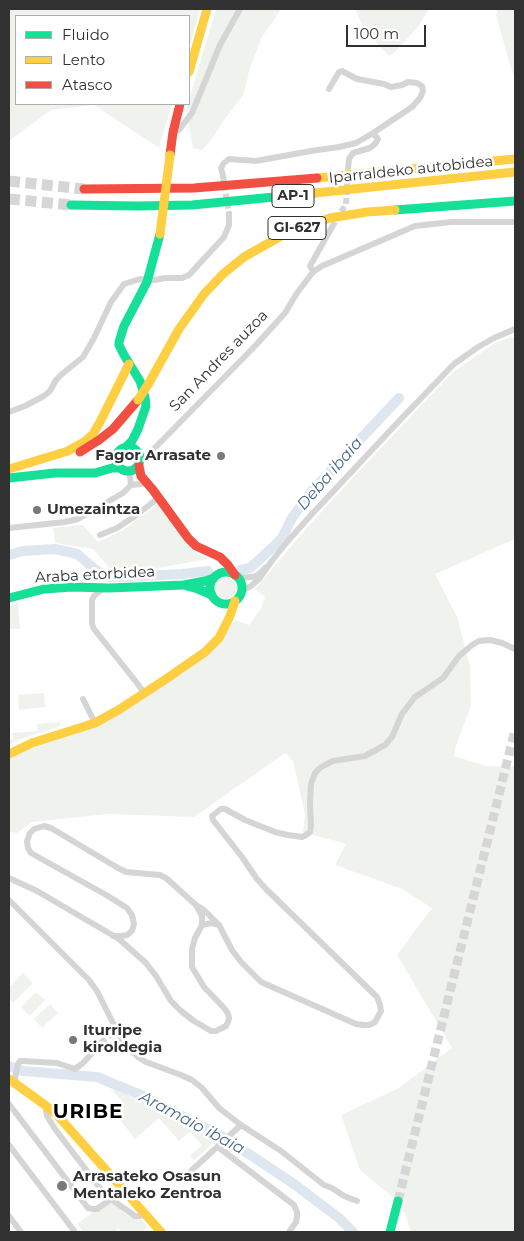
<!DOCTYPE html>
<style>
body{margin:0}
#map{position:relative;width:524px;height:1241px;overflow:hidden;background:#fff;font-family:Montserrat,sans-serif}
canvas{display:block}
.frame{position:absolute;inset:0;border:10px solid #313131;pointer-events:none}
.legend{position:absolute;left:15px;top:15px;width:175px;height:90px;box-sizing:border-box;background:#fff;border:1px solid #adadad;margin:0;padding:6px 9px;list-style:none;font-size:15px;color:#313131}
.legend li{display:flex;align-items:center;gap:10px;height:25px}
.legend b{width:25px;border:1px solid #adadad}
.scale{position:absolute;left:346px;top:25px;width:80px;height:22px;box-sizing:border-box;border:2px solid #313131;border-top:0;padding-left:6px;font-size:15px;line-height:18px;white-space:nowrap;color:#313131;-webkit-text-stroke:4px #fff;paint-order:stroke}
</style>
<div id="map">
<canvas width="524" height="1241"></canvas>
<div class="frame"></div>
<ul class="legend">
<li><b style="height:6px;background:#16e098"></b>Fluido</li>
<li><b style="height:6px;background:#ffcf43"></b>Lento</li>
<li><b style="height:6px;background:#f24e42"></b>Atasco</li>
</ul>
<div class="scale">100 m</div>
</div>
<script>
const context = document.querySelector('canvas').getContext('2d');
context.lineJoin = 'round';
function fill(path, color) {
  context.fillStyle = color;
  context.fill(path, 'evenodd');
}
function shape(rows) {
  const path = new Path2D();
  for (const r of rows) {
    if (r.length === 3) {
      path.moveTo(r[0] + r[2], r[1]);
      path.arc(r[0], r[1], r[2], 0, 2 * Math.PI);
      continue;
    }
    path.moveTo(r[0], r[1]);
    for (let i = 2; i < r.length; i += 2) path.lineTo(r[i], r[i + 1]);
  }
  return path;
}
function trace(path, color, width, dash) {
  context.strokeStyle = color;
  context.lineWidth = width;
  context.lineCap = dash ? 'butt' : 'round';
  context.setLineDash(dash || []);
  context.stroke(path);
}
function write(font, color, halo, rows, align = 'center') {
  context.font = font + ' Montserrat,sans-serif';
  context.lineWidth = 5;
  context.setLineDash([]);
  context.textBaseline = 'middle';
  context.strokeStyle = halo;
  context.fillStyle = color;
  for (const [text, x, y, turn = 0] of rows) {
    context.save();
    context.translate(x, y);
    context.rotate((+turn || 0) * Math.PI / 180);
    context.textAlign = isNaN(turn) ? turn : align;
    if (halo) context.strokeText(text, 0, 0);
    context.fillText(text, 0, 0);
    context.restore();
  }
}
fill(shape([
 [9,9,200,9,189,49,189,16,16,16,16,104,172,104,159,148,94,105,51,110,9,141],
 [216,9,279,9,280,11,262,37,250,68,244,94,224,120,211,140,202,150,193,148,186,110],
 [355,9,429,9,418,27,394,53,389,56,366,32],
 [498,9,515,9,515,78,509,62,496,15],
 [515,336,515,539,435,574,458,619,470,667,471,706,456,746,454,756,486,766,515,767,515,1232,411,1232,402,1205,360,1170,341,1115,399,1088,452,1048,397,955,432,908,402,889,335,865,346,844,303,832,305,814,293,761,285,753,194,817,108,814,32,822,17,833,9,832,9,757,15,754,92,728,100,724,185,672,218,643,235,620,249,625,261,608,265,597,255,589,312,522,365,465,453,372,495,343],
 [158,504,193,551,208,559,130,573,114,573,93,549,55,543,53,528,83,525,98,542,124,530],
 [226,588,11],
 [18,602,20,629,9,629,9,607],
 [44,693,45,707,19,710,18,695],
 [61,722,60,726,55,728,33,735,18,740,9,745,9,740,13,739,12,733,38,731,37,724],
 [23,973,33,983,13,1003,9,998,9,987],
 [36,992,45,1000,30,1016,21,1007],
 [50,1004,58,1013,42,1028,34,1019],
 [111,1089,123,1093,155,1109,216,1141,194,1160,190,1156,202,1145,190,1132,179,1141,159,1118,135,1139,113,1111,123,1102],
 [109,1203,114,1204,128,1216,141,1220,148,1227,142,1232,122,1232,118,1228,114,1232,84,1232,77,1224,92,1213,99,1210]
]), '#f0f3ed');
trace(shape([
 [9,555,23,551,55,549,77,554,96,570,108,577,123,577,182,574,208,571],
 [241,570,250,568,273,547,282,538,292,518,311,492,399,398],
 [9,1066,23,1071,97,1077,141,1095,221,1136,249,1154,294,1184,339,1218,353,1232]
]), '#dee7f0', 10);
trace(shape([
 [223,176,229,214],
 [332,227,346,204,348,172],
 [101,1043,116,1029]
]), '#d6d6d6', 6, [6, 3]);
trace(shape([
 [398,1201,515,730]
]), '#d6d6d6', 9, [9, 4.5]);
trace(shape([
 [9,181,84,189],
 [9,199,71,205]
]), '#d6d6d6', 11, [11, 5.5]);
trace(shape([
 [329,89,339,72,342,71,357,79,384,84,391,87,402,85,408,82,417,83,422,86,423,91,420,98,412,107,373,133,378,139,375,144,370,148,353,153,349,159,348,169],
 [173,132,179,130,192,113,220,45,240,9],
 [223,176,221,168,224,163,229,159,256,161,311,151,339,147,356,143,373,133],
 [313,272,310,266,332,227],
 [9,412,25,406,44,396,50,391,56,380,62,374,83,357,94,338,111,302,124,284,140,279,154,280,165,278,182,278,189,275,224,237,229,225,229,214],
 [139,465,142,461,256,345,285,313,297,293,313,272,322,266,415,226,451,222,515,222],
 [127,471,130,476,131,485],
 [131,485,141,484],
 [9,528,65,522,78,519,123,493,131,485],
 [100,535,117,528,138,514,158,498],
 [238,578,252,577,258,575,265,568],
 [104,588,94,596,92,600,92,624,94,629,137,683,144,693],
 [241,591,251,586,259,579,271,562,287,542,312,514,400,420,454,364,478,347,494,338,515,329],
 [83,699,95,723],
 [9,878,37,891,119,939,146,963,156,976,171,1001,181,1011,194,1021,211,1031,216,1031,226,1026,228,1022,229,1018,228,1014,225,1009,204,987,192,967,192,949,195,938,202,925,202,916,196,905,166,878,160,875,126,872,118,868,51,828,44,826,34,829,30,833,27,841,28,848,31,853,38,857,108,896,127,908,132,915,134,924,132,931,127,935,122,936,113,936],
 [9,900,89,980,97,991,120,1037,129,1049,138,1057,146,1062,181,1075,192,1080,202,1088,219,1108,241,1125,281,1151,324,1185,332,1188,344,1196,357,1201],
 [196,905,204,910,219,925,232,950,241,962,261,982,356,1024,364,1025,369,1025,375,1022,381,1011,380,1005,377,997,266,889,257,879,242,857,213,820,212,816,221,809,225,809,245,820,275,832,288,835,302,837,306,835,310,832,311,826,310,803,311,784,315,773,320,768,325,765,333,761,365,756,385,745,392,737,402,714,415,697,443,678,459,656,472,645,479,641,490,640,502,643,515,649],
 [202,925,212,923,219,925],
 [14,1083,18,1064,20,1061,23,1061,57,1063,75,1069,83,1063,101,1043],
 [9,1104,88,1208,93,1209,97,1209,111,1199,135,1216,140,1216,144,1213],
 [45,1105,47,1116,55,1129,103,1192,111,1199],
 [9,1145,75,1232],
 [218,1147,294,1205,297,1212,297,1217,296,1222,289,1232],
 [191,1171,241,1125],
 [9,1216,21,1232]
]), '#d5d5d5', 6);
trace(shape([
 [71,205,137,206,192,205,315,193],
 [395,210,515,201],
 [128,459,12],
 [125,448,132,441,138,429,146,406,145,397,140,381,124,355,119,345,119,342,124,326,147,282,160,234],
 [9,478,55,473,95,473,112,468,120,468],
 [226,588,16],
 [187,586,198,589,212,595],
 [9,598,44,589,72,587,109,588,184,585,205,581,214,578],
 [390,1232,398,1201]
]), '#16e098', 9);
trace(shape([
 [189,72,207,9],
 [317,178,515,159],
 [315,193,515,172],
 [149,383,179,329,204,294,223,274,244,257,290,231,330,218,367,212,395,210],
 [9,469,68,451,84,442,93,434,100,422,129,364],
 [9,754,32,743,95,723,120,709,166,679,205,652,219,638,230,616,235,601],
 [9,1079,45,1105,58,1116,161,1232]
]), '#ffcf43', 9);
trace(shape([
 [170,155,173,132,180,104],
 [84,189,194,188,317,178],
 [80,452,99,440,113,429,138,400],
 [139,466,141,476,153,490,188,538,196,546,220,557,228,565,235,575]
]), '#f24e42', 9);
trace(shape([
 [160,234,170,155],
 [138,400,149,383]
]), '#ffcf43', 9);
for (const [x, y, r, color] of [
 [221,456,5,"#797979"],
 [37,510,5,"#797979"],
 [73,1040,5,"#797979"],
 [62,1186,6,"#797979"]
]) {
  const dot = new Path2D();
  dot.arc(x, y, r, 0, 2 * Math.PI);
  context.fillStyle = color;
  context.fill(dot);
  trace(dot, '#fff', 2);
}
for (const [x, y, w] of [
 [293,196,42],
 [297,228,58]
]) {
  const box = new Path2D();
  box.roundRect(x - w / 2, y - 11.5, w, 23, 4);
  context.fillStyle = '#fff';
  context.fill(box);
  trace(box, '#313131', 1);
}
write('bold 14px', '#313131', null, [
 ["AP-1",293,196],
 ["GI-627",297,228]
]);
write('15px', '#313131', '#fff', [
 ["Iparraldeko autobidea",411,170,-6],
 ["San Andres auzoa",219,361,-46],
 ["Araba etorbidea",95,575,-3]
]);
write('bold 15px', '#313131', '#fff', [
 ["Fagor Arrasate",211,456,"right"],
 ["Umezaintza",47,510],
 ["Iturripe",83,1031],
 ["kiroldegia",83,1048],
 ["Arrasateko Osasun",73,1177],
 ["Mentaleko Zentroa",73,1194]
], 'left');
write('italic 16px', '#46698c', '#fff', [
 ["Deba ibaia",330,474,-49],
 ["Aramaio ibaia",192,1123,28]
]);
context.letterSpacing = '1px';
write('bold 20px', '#000', '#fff', [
 ["URIBE",88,1112]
]);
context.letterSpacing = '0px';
</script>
